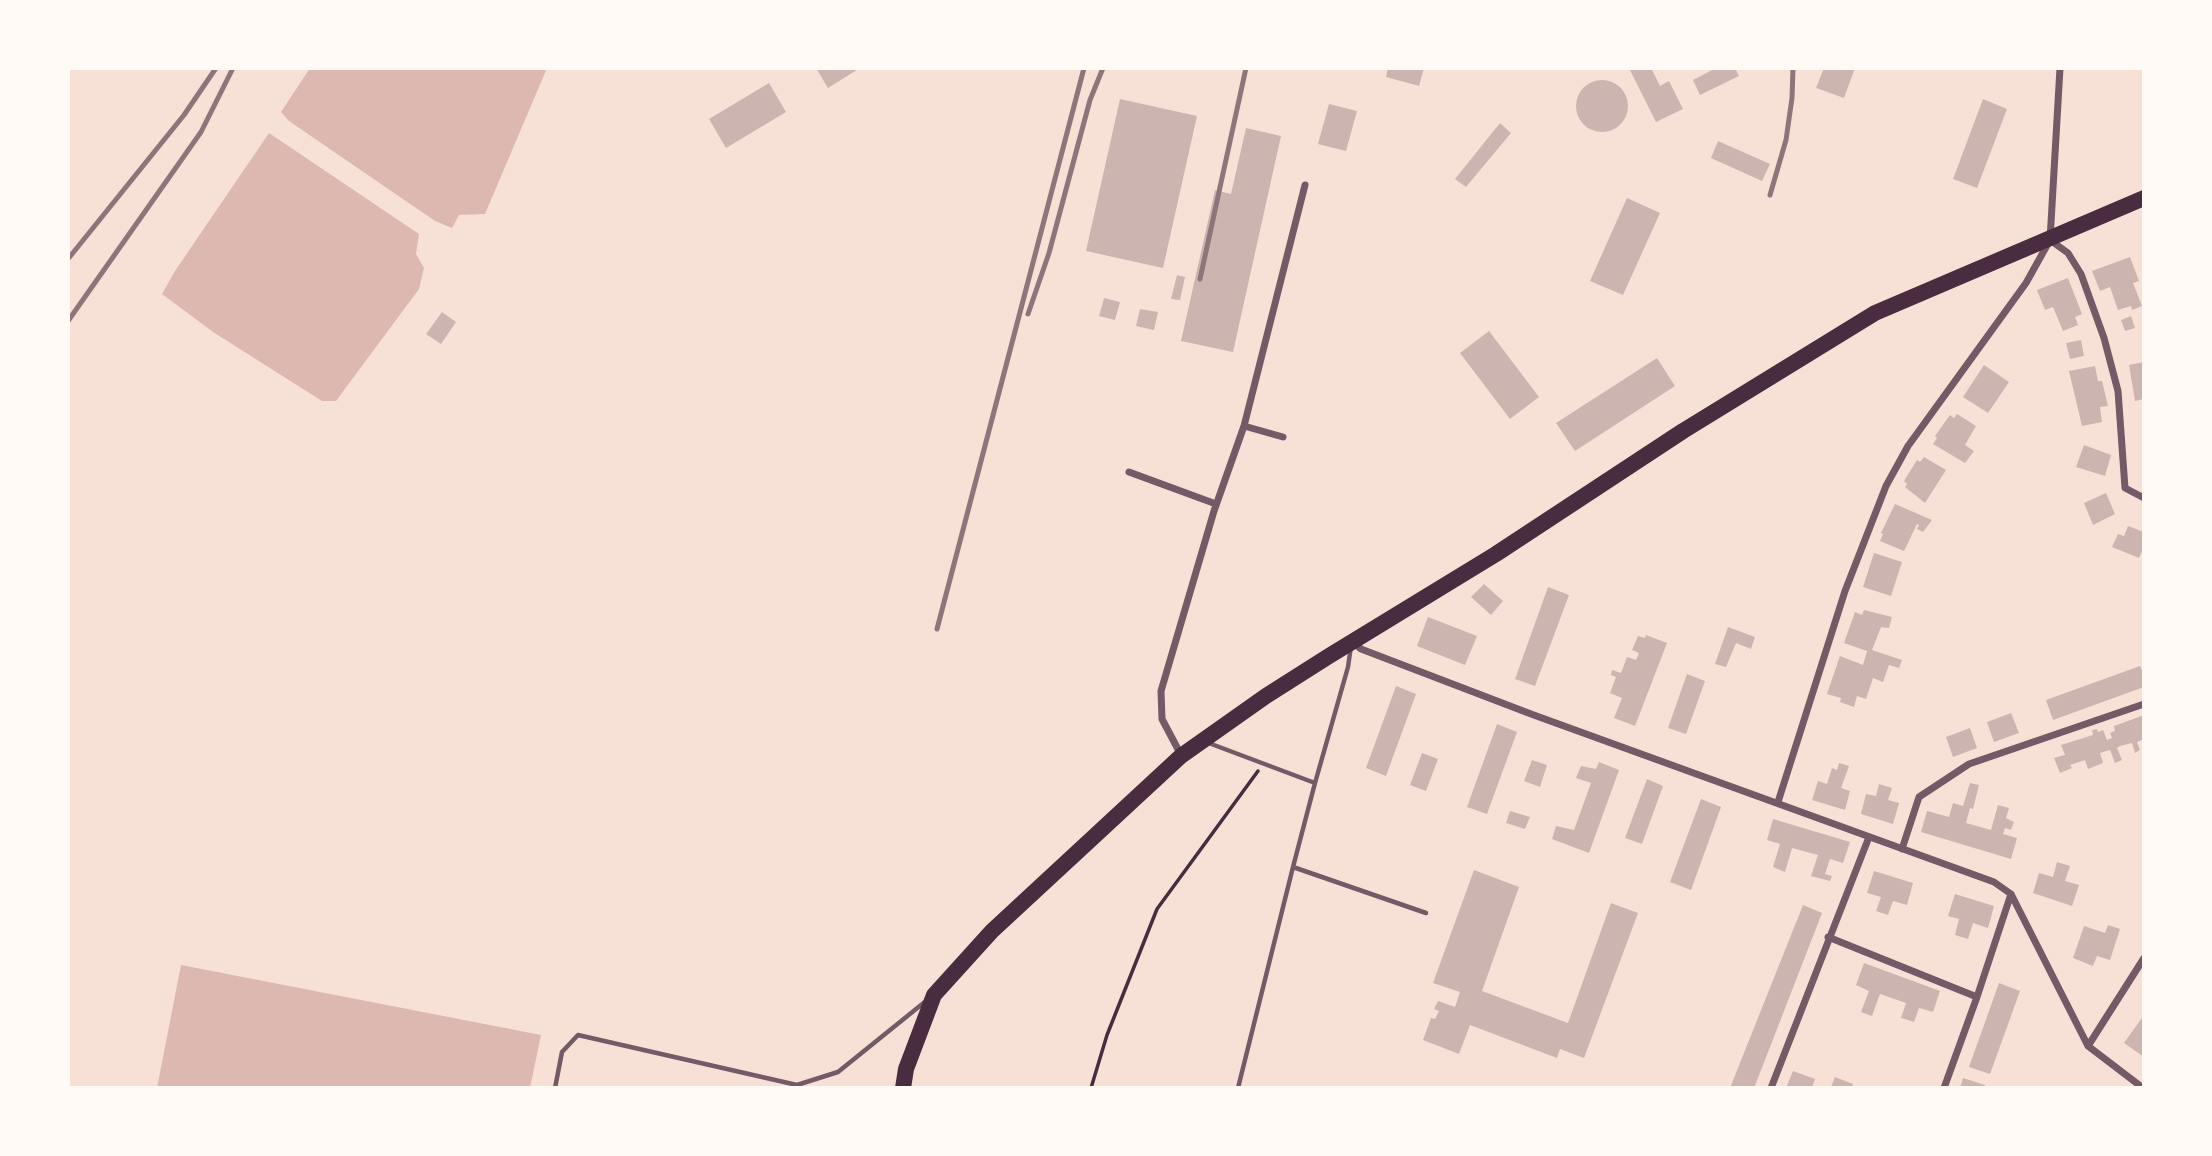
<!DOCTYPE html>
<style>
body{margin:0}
#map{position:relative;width:2212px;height:1156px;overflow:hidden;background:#f7e1d7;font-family:"Work Sans",sans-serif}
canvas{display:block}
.frame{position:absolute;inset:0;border:70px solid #fffaf5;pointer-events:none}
</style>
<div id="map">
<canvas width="2212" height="1156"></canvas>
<div class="frame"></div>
</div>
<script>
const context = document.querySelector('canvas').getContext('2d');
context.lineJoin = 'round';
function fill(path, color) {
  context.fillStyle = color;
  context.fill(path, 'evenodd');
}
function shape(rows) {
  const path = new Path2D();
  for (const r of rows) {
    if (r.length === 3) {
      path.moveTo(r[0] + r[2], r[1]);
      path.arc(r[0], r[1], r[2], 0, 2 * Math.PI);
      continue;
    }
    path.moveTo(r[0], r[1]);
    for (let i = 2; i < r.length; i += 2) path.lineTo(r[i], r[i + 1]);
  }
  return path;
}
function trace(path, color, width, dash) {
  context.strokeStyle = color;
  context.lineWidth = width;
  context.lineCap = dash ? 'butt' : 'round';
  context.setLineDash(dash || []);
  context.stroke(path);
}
fill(shape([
 [310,68,547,68,485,214,459,215,452,228,435,221,289,121,281,112],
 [269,133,419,234,416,254,424,268,419,289,336,401,322,401,213,332,162,294,175,271],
 [181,965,541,1035,530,1088,157,1088]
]), '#dcb8b0');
fill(shape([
 [816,68,860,68,828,88],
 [1388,68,1424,68,1419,86,1386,77],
 [1629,68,1651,68,1660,86,1669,81,1683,109,1656,122],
 [1716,68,1735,68,1739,76,1700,95,1693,80],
 [1824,68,1855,68,1844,98,1816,88],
 [1602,106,26],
 [769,83,786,112,726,148,709,119],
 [1120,99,1197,116,1163,268,1086,251],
 [1983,99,2007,109,1977,188,1953,179],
 [1329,104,1357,111,1346,151,1318,144],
 [1500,123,1511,133,1466,187,1455,179],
 [1246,128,1281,136,1233,352,1181,341,1215,190,1231,194],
 [1718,141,1770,164,1762,181,1711,158],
 [1627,198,1660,213,1623,295,1590,281],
 [2130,257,2139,281,2133,283,2142,306,2132,310,2131,306,2118,310,2110,287,2100,291,2092,271],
 [1177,275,1185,277,1180,300,1171,299],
 [2068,278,2082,314,2075,317,2078,325,2063,331,2053,307,2045,310,2037,290],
 [1104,298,1120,302,1115,320,1099,316],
 [1140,309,1158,312,1154,330,1136,326],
 [442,312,456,322,441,344,426,334],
 [2131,316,2135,328,2125,331,2121,320],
 [1489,331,1539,397,1510,419,1460,353],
 [2081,340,2084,356,2070,359,2066,343],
 [1657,358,1675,386,1575,451,1556,423],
 [2144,362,2144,399,2135,401,2129,365],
 [1984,365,2009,382,1988,413,1963,397],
 [2095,366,2098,381,2102,381,2108,406,2100,407,2102,422,2082,426,2069,371],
 [1957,414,1976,426,1965,445,1974,451,1965,463,1933,444,1937,438,1935,436,1950,415,1954,418],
 [2084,445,2111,455,2105,476,2076,467],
 [1924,457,1946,470,1925,503,1905,487,1907,484,1904,481,1917,460,1920,462],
 [2106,493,2115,514,2093,525,2084,503],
 [1895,504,1932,520,1923,532,1917,529,1919,525,1917,524,1904,551,1880,541,1883,534,1881,533],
 [2128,526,2144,532,2144,547,2139,558,2112,547,2118,534,2124,536],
 [1874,553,1902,562,1891,596,1863,587],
 [1484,584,1503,601,1491,615,1471,597],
 [1548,587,1569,595,1535,686,1515,679],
 [1864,610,1892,617,1889,628,1881,627,1872,650,1902,660,1899,668,1889,665,1883,682,1873,678,1866,699,1857,696,1854,707,1840,702,1841,698,1827,694,1840,656,1863,665,1867,651,1844,643,1855,612,1862,615],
 [1428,617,1477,636,1465,665,1417,646],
 [1728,627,1755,637,1751,649,1736,643,1726,667,1715,664],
 [1646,635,1667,643,1635,726,1614,718,1622,698,1610,693,1616,677,1611,675,1612,670,1621,673,1627,657,1636,660,1639,653,1632,650,1638,636,1645,638],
 [2140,666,2144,675,2144,687,2053,720,2046,700],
 [1687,674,1705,681,1686,734,1668,728],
 [1396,686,1416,694,1386,776,1366,768],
 [2011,713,2019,733,1994,742,1987,722],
 [2144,715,2144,739,2137,742,2140,750,2135,753,2132,743,2120,746,2117,748,2122,760,2115,763,2110,750,2100,753,2103,763,2088,769,2085,760,2070,765,2072,768,2060,773,2054,758,2065,755,2061,745,2093,735,2092,730,2097,729,2098,732,2103,730,2107,740,2112,738,2110,733,2115,731,2114,726],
 [1497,724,1517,732,1487,814,1467,807],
 [1970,728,1977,748,1953,757,1946,737],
 [1422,753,1438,759,1426,791,1410,785],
 [1532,760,1547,765,1540,787,1524,781],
 [1599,762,1619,770,1589,853,1552,839,1556,826,1574,830,1591,783,1576,778,1581,766,1596,769],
 [1839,763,1849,766,1841,788,1850,791,1845,810,1812,800,1818,781,1827,784,1832,768,1837,770],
 [1647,779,1663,786,1642,844,1625,838],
 [1970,783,1979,785,1973,809,1970,808,1966,823,1991,830,1998,805,2009,808,2006,818,2014,822,2011,830,2005,828,2003,834,2017,838,2011,859,1921,832,1927,811,1949,817,1953,803,1963,806],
 [1879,784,1892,788,1888,800,1899,803,1893,824,1861,814,1866,794,1876,796],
 [1701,799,1721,807,1691,890,1670,882],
 [1510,811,1530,817,1525,829,1506,823],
 [1773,819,1850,842,1843,863,1830,859,1825,874,1832,876,1830,881,1811,876,1818,855,1792,848,1785,872,1773,867,1780,844,1767,840],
 [2057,862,2070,866,2065,881,2079,885,2072,906,2033,893,2039,873,2053,877],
 [1474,870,1519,887,1482,991,1568,1023,1611,903,1638,913,1584,1058,1560,1049,1557,1058,1470,1025,1459,1054,1423,1040,1431,1018,1435,1019,1439,1011,1434,1009,1438,1001,1455,1007,1460,992,1433,983],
 [1874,871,1913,883,1907,905,1893,901,1888,915,1876,911,1881,897,1867,893],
 [1955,894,1994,906,1988,928,1973,923,1968,939,1955,935,1959,919,1948,916],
 [1803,905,1822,913,1772,1042,1754,1088,1730,1088],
 [2108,925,2120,929,2110,960,2097,956,2093,966,2073,958,2084,926,2105,933],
 [1864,963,1940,991,1933,1012,1919,1008,1914,1022,1908,1020,1901,1018,1906,1003,1880,994,1872,1016,1861,1012,1869,991,1856,985],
 [1999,983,2020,991,1990,1074,1969,1067],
 [2144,1015,2144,1057,2124,1043],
 [1793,1071,1815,1079,1812,1088,1786,1088],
 [1835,1077,1853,1084,1852,1088,1831,1087],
 [1963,1078,1985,1085,1984,1088,1960,1088]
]), '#ccb4b1');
trace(shape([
 [1091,1088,1107,1035,1157,909,1258,771]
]), '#4a2c40', 3.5);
trace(shape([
 [1206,742,1315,783,1348,667,1351,646],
 [1315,783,1293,867,1426,913],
 [555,1088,562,1052,578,1035,797,1085,838,1072,926,1001],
 [1238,1088,1293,867]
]), '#755966', 4.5);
trace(shape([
 [2050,240,2068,253,2081,274,2104,338,2118,391,2125,488,2144,498],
 [1244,426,1283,437],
 [1129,472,1216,504],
 [1353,642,1361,649,1531,714,1994,882,2011,894,2088,1046,2143,1088],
 [1181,755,1162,719,1161,691,1214,511,1244,426,1305,185],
 [1778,802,1845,591,1886,486,1908,446,2026,283,2050,240,2060,68],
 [1902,849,1919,797,1969,764,2144,704],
 [1828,937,1977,997],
 [2088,1046,2144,958],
 [1771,1088,1869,837],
 [1944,1088,1977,997,2011,894]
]), '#755966', 7);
trace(shape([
 [903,1088,906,1069,934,995,992,931,1181,756,1266,696,1329,656,1496,554,1683,431,1875,313,2144,198]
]), '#4a2c40', 16);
trace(shape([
 [1770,195,1786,140,1792,98,1793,68],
 [68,259,184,115,216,68],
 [1200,279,1246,68],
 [1028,314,1049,253,1090,100,1103,68],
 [68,321,201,132,233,68],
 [937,629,1084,68]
]), '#8f747c', 5);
</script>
